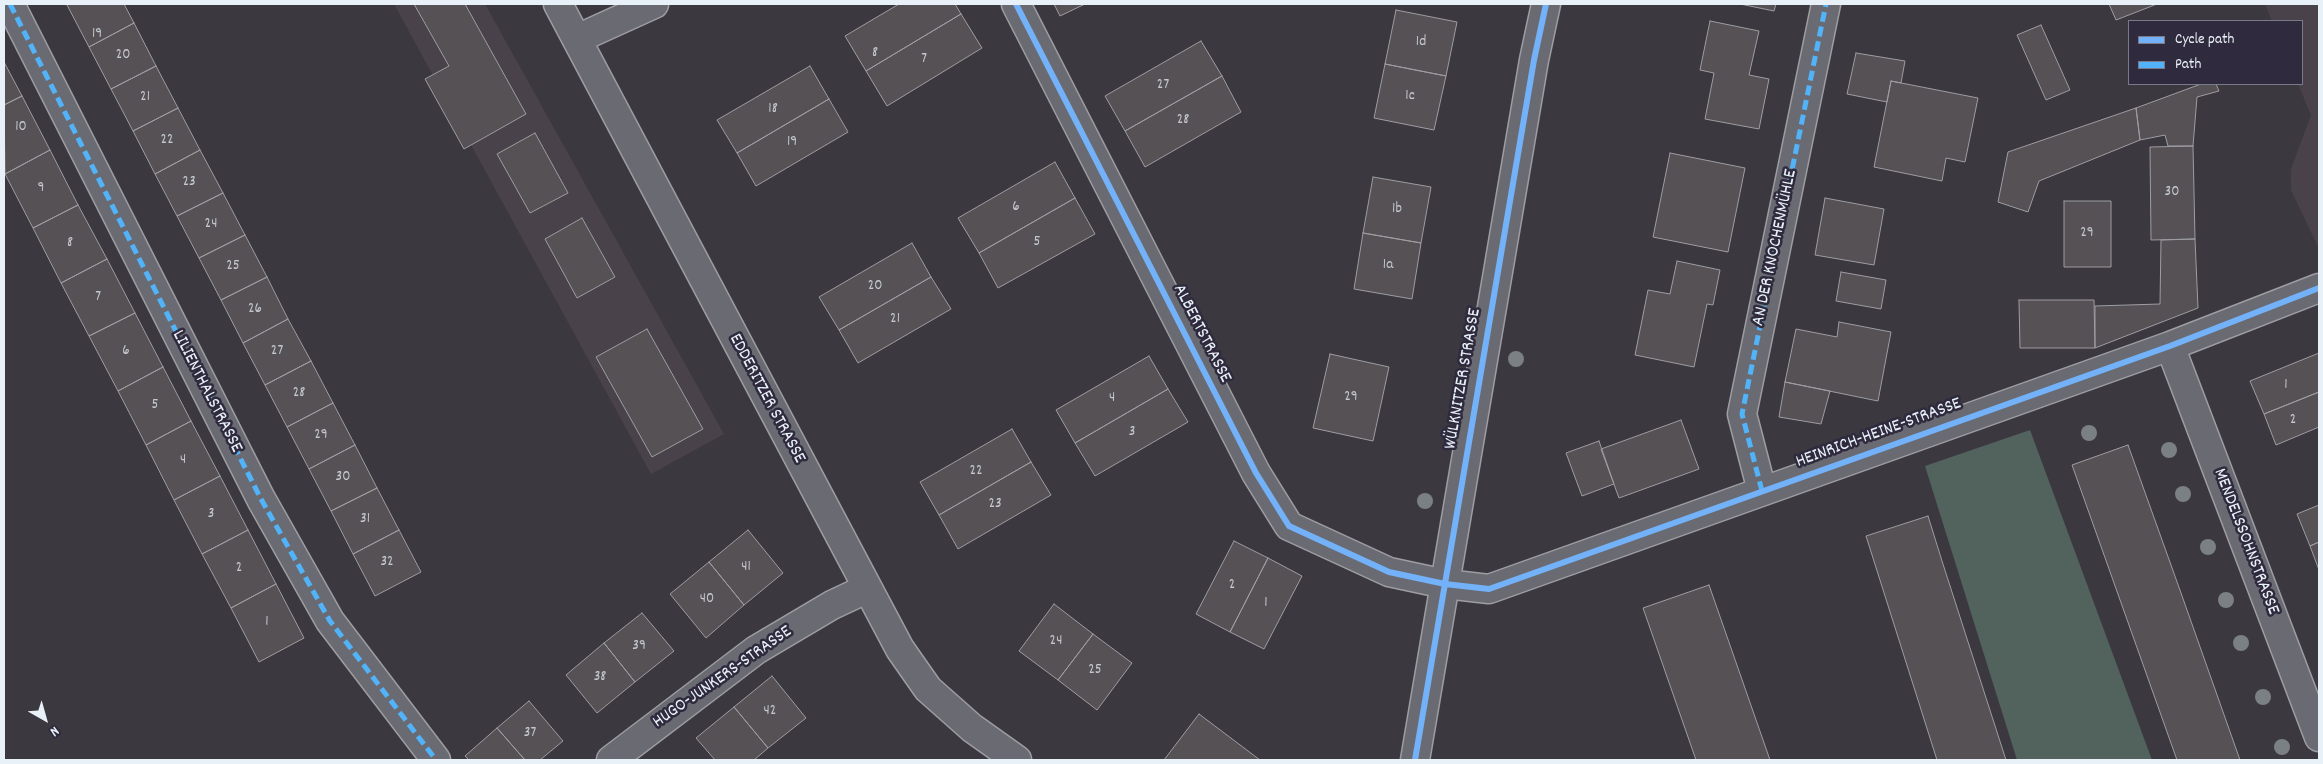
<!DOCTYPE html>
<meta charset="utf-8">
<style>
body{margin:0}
#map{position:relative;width:2323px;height:764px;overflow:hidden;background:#3c3840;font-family:Dekko,sans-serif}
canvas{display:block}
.frame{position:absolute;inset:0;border:5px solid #e8f1f8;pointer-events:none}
.legend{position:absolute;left:2128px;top:20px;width:175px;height:65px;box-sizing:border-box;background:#2f2a3d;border:1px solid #797a88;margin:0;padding:6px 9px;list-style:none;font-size:15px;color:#e8f1f8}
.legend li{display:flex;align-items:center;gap:10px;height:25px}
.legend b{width:25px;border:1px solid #797a88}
.north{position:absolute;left:20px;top:694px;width:50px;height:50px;-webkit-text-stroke:4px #2f2a3d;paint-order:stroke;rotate:142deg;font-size:14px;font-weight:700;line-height:20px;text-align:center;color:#e8f1f8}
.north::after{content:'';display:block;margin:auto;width:18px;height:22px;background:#e8f1f8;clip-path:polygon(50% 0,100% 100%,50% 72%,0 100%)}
</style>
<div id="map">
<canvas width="2323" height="764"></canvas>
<div class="frame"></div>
<ul class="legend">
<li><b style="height:6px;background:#73b2f8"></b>Cycle path</li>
<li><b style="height:6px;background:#52b3f8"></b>Path</li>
</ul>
<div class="north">N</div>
</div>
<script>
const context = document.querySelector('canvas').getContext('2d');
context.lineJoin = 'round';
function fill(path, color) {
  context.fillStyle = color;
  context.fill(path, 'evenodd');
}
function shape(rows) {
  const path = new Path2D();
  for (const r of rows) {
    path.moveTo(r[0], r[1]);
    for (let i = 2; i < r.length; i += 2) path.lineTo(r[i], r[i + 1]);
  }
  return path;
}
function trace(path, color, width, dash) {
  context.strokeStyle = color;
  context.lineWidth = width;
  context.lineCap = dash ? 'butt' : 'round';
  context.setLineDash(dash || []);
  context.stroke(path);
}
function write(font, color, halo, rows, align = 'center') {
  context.font = font + ' Dekko,sans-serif';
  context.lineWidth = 5;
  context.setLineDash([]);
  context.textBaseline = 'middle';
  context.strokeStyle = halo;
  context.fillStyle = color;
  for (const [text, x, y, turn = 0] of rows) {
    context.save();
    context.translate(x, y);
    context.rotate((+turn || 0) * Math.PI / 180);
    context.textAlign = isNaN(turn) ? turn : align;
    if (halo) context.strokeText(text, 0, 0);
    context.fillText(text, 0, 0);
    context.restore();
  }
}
fill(shape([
 [394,4,485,4,724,434,651,474],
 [2265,4,2319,4,2319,249,2291,190,2291,169,2311,115,2298,84,2302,84,2302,21,2272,21]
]), '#4a424a');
fill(shape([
 [2030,430,2152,760,2017,760,1925,466]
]), '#52625d');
const building = shape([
 [69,4,124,4,134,23,89,47,67,5,69,4],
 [414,4,465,4,526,114,464,149,425,79,449,66,414,4],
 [899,4,955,4,961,14,866,71,845,36,899,4],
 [1054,4,1085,4,1060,16,1054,4],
 [1740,4,1776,4,1774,11,1740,4],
 [2109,4,2157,4,2116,20,2109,4],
 [1396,10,1457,22,1446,76,1385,64,1396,10],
 [961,14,982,48,887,106,866,71,961,14],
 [1710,21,1759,31,1749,75,1769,79,1759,129,1705,119,1714,73,1700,70,1710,21],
 [134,23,156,66,111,89,89,47,134,23],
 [2041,25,2070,90,2046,100,2017,35,2041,25],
 [1201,41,1222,76,1125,131,1105,96,1201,41],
 [1856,53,1905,61,1901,83,1891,81,1887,102,1847,94,1856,53],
 [4,62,22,96,4,105,4,62],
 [1385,64,1446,76,1434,130,1374,118,1385,64],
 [156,66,178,108,133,131,111,89,156,66],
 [810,66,829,99,737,153,717,120,810,66],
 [1222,76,1241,112,1145,167,1125,131,1222,76],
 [1891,81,1978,98,1965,162,1946,158,1942,181,1874,167,1891,81],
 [2201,84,2216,84,2219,91,2197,97,2193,146,2168,146,2165,135,2140,140,2136,108,2201,84],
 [22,96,50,150,5,174,4,105,22,96],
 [829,99,848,132,756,186,737,153,829,99],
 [178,108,200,150,155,174,133,131,178,108],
 [2136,108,2140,140,2039,181,2028,212,1998,202,2008,152,2136,108],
 [535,133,568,193,530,213,497,154,535,133],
 [2193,146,2195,239,2151,240,2150,147,2193,146],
 [50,150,78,205,33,228,5,174,50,150],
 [200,150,223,193,177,216,155,174,200,150],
 [1670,153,1745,168,1728,252,1653,237,1670,153],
 [1055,162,1075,198,979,253,958,218,1055,162],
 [1373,177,1431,187,1421,243,1363,233,1373,177],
 [223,193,245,235,199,258,177,216,223,193],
 [1075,198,1095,234,998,288,979,253,1075,198],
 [1825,198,1884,209,1874,265,1815,255,1825,198],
 [2064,201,2111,201,2111,267,2064,267,2064,201],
 [78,205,107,259,61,283,33,228,78,205],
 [582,218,615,277,577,298,545,239,582,218],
 [1363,233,1421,243,1412,299,1354,289,1363,233],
 [245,235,267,277,221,300,199,258,245,235],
 [2195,239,2198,308,2095,348,2095,306,2160,304,2161,240,2195,239],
 [912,243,931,277,839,330,819,297,912,243],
 [107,259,135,313,89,336,61,283,107,259],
 [1677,261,1720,270,1713,305,1707,304,1694,367,1635,355,1648,290,1670,294,1677,261],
 [1841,272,1886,280,1881,309,1836,301,1841,272],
 [267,277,288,319,243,343,221,300,267,277],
 [931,277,951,309,858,363,839,330,931,277],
 [2019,300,2094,300,2095,348,2020,348,2019,300],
 [135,313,163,367,118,391,89,336,135,313],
 [288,319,311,361,265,385,243,343,288,319],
 [1839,322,1891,332,1878,401,1785,382,1796,329,1837,337,1839,322],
 [647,329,703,429,652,457,596,357,647,329],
 [2319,353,2319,392,2264,414,2250,381,2319,353],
 [1330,354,1389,367,1373,441,1313,428,1330,354],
 [1149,356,1168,389,1075,443,1056,410,1149,356],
 [311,361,333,403,287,427,265,385,311,361],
 [163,367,191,421,146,445,118,391,163,367],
 [1785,382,1830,391,1821,424,1779,417,1785,382],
 [1168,389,1188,422,1095,476,1075,443,1168,389],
 [2319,392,2319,427,2276,445,2264,414,2319,392],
 [333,403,355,445,309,469,287,427,333,403],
 [1681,420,1699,469,1619,498,1601,449,1681,420],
 [191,421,220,476,174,500,146,445,191,421],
 [1012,429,1031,462,939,515,920,482,1012,429],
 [1599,441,1614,484,1582,496,1566,453,1599,441],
 [355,445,377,488,331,511,309,469,355,445],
 [2128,445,2181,593,2240,760,2177,760,2072,465,2128,445],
 [1031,462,1051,495,958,549,939,515,1031,462],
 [220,476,248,530,202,554,174,500,220,476],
 [377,488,399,530,353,554,331,511,377,488],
 [2319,505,2319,542,2310,546,2297,514,2319,505],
 [1928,516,1942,561,2006,760,1937,760,1866,536,1928,516],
 [248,530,276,584,231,608,202,554,248,530],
 [399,530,421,572,375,596,353,554,399,530],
 [748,530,783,573,744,605,709,562,748,530],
 [1234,541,1268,558,1230,632,1196,614,1234,541],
 [2319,542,2319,570,2310,546,2319,542],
 [1268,558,1302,576,1264,649,1230,632,1268,558],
 [709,562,744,605,706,638,670,594,709,562],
 [276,584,304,638,259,662,231,608,276,584],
 [1709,585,1724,628,1770,760,1696,760,1643,608,1709,585],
 [1054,604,1093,634,1058,680,1019,651,1054,604],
 [642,613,674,651,635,682,604,643,642,613],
 [1093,634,1132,663,1097,710,1058,680,1093,634],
 [604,643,635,682,597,713,566,675,604,643],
 [772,676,806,718,768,748,734,707,772,676],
 [529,701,563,741,540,760,525,760,497,728,529,701],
 [734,707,768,748,754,760,715,760,696,738,734,707],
 [1199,714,1260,760,1164,760,1199,714],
 [497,728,525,760,469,760,465,756,497,728]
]);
fill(building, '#565154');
trace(building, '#9d9da2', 1);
const minor = shape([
 [10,4,261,499,330,621,436,760],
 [558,4,900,649,928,689,972,728,1017,760],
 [1016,4,1256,473,1289,526,1389,572,1445,584,1489,589,2170,346,2319,288],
 [577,39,654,4],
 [2170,346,2319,737],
 [1762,491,1742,414,1826,4],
 [611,760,756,650,832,605,866,589]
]);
const tertiary = shape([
 [1415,760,1534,60,1546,4]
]);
trace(minor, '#9d9da2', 31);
trace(tertiary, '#9d9da2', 31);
trace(minor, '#6a6b72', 28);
trace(tertiary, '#6a6b72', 28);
trace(shape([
 [10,4,261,499,330,621,436,760],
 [1762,491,1742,414,1826,4]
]), '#52b3f8', 5, [10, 5]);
trace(shape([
 [1016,4,1256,473,1289,526,1389,572,1445,584,1489,589,2170,346,2319,288],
 [1415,760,1534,60,1546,4]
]), '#73b2f8', 6);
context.fillStyle = '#7a8084';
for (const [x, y] of [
 [1516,359],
 [2089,433],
 [2169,450],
 [2183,494],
 [1425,501],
 [2208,547],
 [2226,600],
 [2241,643],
 [2263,697],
 [2282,747]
]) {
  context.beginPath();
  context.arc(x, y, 8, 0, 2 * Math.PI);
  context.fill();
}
write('15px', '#c4c9cf', null, [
 ["19",97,35],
 ["1d",1421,43],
 ["8",875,54],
 ["20",123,56],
 ["7",924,60],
 ["27",1163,86],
 ["1c",1410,97],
 ["21",145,98],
 ["18",773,110],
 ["28",1183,121],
 ["10",21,128],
 ["22",167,141],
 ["19",792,143],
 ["23",189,183],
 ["9",41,189],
 ["30",2172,193],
 ["6",1016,208],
 ["1b",1397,210],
 ["24",211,225],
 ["29",2087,234],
 ["5",1037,243],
 ["8",70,244],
 ["1a",1388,266],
 ["25",233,267],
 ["20",875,287],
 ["7",98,298],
 ["26",255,310],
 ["21",895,320],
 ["6",126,352],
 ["27",277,352],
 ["1",2286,386],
 ["28",299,394],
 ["29",1351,398],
 ["4",1112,399],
 ["5",155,406],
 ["2",2293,421],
 ["3",1132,433],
 ["29",321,436],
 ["4",183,461],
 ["22",976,472],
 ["30",343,478],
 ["23",995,505],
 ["3",211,515],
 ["31",365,520],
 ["32",387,563],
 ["41",746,568],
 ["2",239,569],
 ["2",1232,586],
 ["40",707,600],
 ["1",1266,604],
 ["1",267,623],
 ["24",1056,642],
 ["39",639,647],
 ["25",1095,671],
 ["38",600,678],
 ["42",770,712],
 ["37",530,734]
]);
write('18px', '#e8f1f8', '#2f2a3d', [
 ["AN DER KNOCHENMÜHLE",1776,248,-78],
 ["ALBERTSTRASSE",1201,334,63],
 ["WÜLKNITZER STRASSE",1464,379,-80],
 ["LILIENTHALSTRASSE",206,392,63],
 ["EDDERITZER STRASSE",766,399,62],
 ["HEINRICH-HEINE-STRASSE",1879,434,-20],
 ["MENDELSSOHNSTRASSE",2245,542,69],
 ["HUGO-JUNKERS-STRASSE",723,678,-35]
]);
</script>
